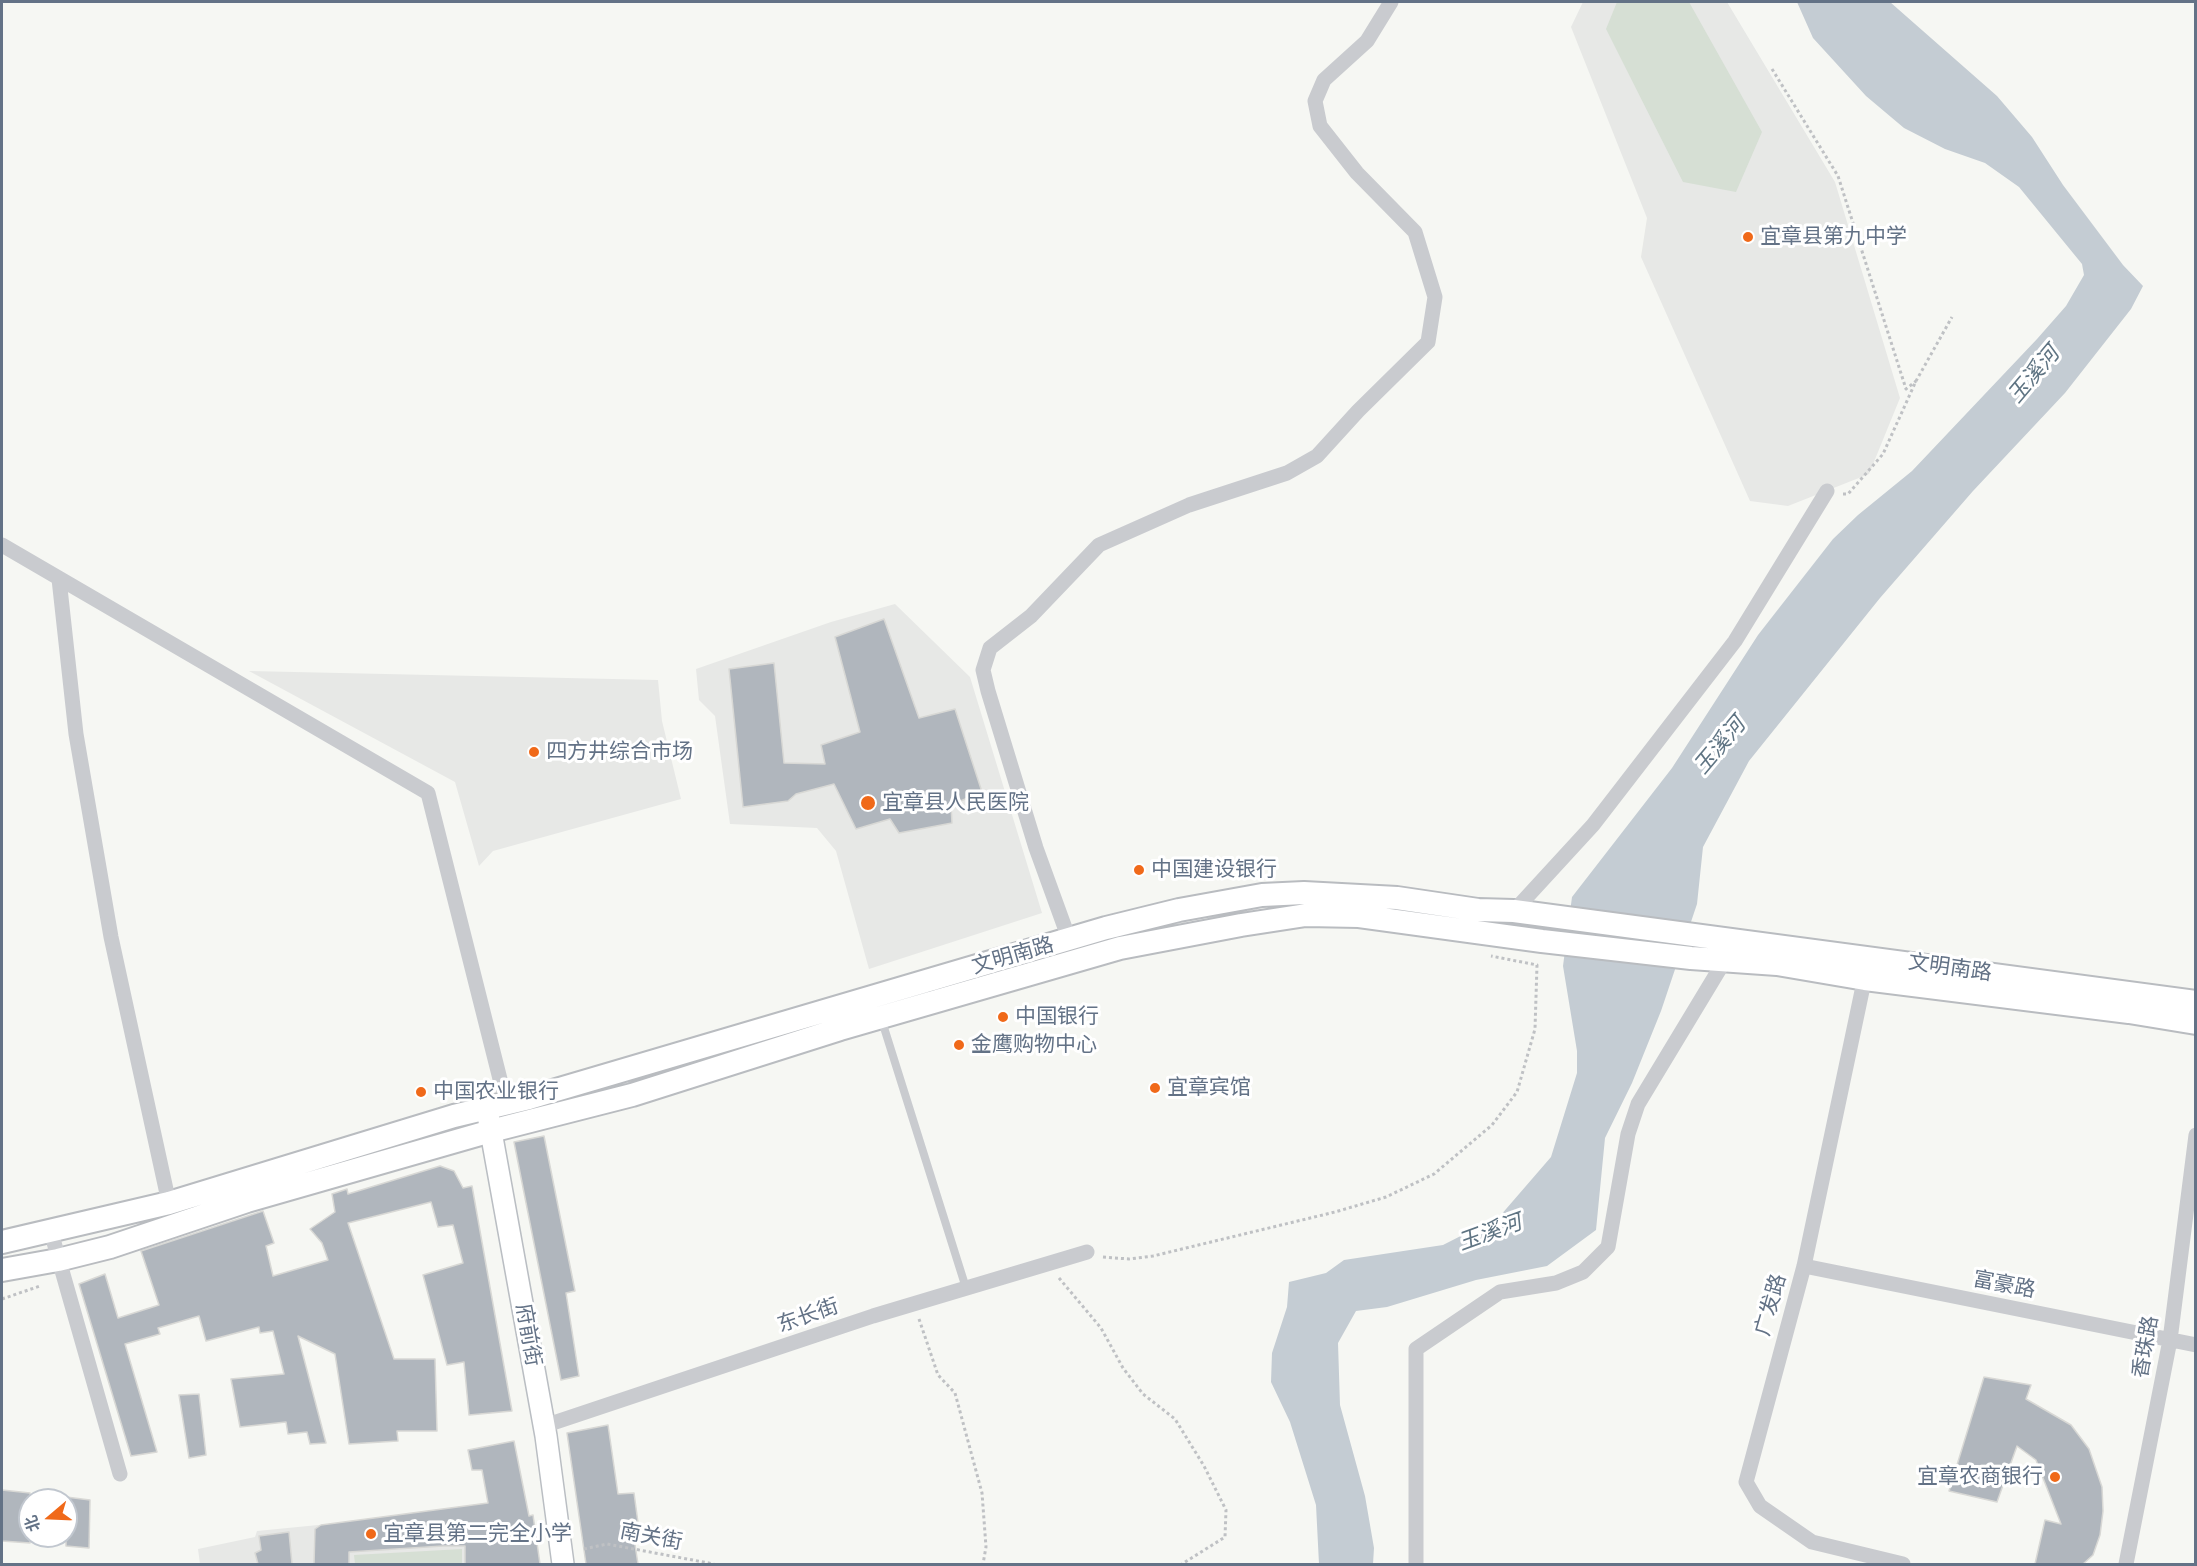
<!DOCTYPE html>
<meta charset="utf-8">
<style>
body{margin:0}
#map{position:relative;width:2197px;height:1566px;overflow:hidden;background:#f6f7f3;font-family:Rubik,"Noto Sans SC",sans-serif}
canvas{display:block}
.frame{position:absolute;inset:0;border:3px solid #637286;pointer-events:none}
.north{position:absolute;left:18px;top:1488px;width:60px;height:60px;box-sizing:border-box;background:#fff;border:2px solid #c1c7cf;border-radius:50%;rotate:251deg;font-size:16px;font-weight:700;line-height:24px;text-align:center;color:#637286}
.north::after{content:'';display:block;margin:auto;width:21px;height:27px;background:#f06919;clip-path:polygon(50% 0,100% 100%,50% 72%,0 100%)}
</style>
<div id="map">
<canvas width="2197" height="1566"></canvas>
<div class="frame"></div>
<div class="north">北</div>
</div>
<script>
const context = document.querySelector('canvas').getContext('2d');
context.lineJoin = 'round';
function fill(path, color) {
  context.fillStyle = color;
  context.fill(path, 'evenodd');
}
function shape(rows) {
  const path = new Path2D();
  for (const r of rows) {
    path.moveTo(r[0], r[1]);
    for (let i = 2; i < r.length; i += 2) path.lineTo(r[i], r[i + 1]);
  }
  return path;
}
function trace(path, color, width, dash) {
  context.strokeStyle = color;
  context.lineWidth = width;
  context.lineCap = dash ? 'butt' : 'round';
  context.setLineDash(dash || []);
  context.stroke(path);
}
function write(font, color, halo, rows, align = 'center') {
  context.font = font + ' Rubik,"Noto Sans SC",sans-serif';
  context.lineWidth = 6;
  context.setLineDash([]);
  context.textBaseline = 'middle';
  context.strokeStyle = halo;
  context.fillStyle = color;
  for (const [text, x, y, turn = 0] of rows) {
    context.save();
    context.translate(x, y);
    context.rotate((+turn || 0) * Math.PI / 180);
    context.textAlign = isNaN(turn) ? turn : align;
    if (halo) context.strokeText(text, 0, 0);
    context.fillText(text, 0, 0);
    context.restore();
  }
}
fill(shape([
 [1583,2,1727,2,1835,182,1900,398,1869,474,1788,506,1750,501,1641,257,1647,218,1571,27],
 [895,604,970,677,1042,913,869,969,836,851,817,828,730,824,715,716,699,700,696,669,831,622],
 [249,671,658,680,662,721,681,799,493,851,479,866,455,782],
 [484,1504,488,1564,200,1564,198,1549,255,1537,257,1531,359,1521]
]), '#e7e8e6');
fill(shape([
 [1617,2,1689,2,1762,132,1736,192,1683,182,1606,29],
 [462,1549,462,1564,355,1564,354,1555]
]), '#d6dfd4');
fill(shape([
 [1797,2,1890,2,1997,96,2032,137,2063,185,2123,265,2143,286,2131,309,2065,393,1973,491,1880,598,1749,761,1703,847,1697,904,1661,1011,1632,1083,1605,1138,1596,1230,1547,1266,1476,1280,1387,1307,1356,1311,1338,1343,1340,1405,1365,1496,1374,1548,1373,1564,1319,1564,1316,1505,1290,1422,1271,1382,1272,1353,1287,1307,1289,1282,1326,1273,1344,1260,1443,1245,1500,1216,1551,1157,1577,1073,1577,1051,1563,966,1572,897,1672,768,1758,635,1833,539,1858,515,1912,471,2037,339,2066,306,2084,275,2082,264,2019,187,1985,163,1945,149,1904,128,1866,96,1813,38]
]), '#c4ccd3');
const building = shape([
 [884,619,919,718,955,709,982,792,951,805,952,823,899,833,890,819,856,829,834,784,796,794,788,801,743,807,729,669,774,663,784,763,825,764,821,745,860,732,835,637,884,619],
 [544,1136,575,1291,566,1293,579,1376,561,1380,514,1142,544,1136],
 [440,1166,454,1171,463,1188,472,1186,512,1411,469,1415,464,1362,447,1365,423,1275,463,1263,453,1225,438,1227,431,1202,348,1223,394,1359,435,1359,437,1431,397,1431,398,1441,349,1444,335,1354,298,1336,326,1443,310,1444,307,1432,288,1434,286,1422,240,1427,231,1379,284,1374,273,1331,260,1333,259,1327,206,1341,199,1316,158,1328,160,1334,125,1344,157,1452,131,1456,79,1284,105,1274,118,1318,159,1305,141,1251,263,1211,274,1243,266,1246,273,1276,328,1260,322,1243,310,1229,335,1212,332,1194,347,1189,348,1194,440,1166],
 [1984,1377,2031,1385,2026,1399,2071,1425,2089,1449,2102,1487,2103,1511,2100,1535,2093,1555,2083,1564,2035,1564,2045,1520,2061,1524,2036,1460,2017,1446,1997,1502,1949,1491,1984,1377],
 [199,1394,206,1455,189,1458,179,1395,199,1394],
 [608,1425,618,1494,634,1493,639,1530,633,1532,638,1564,586,1564,567,1433,608,1425],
 [514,1441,529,1516,533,1515,540,1564,465,1564,465,1546,443,1546,349,1552,349,1564,314,1564,315,1529,321,1525,488,1503,482,1470,472,1470,468,1450,514,1441],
 [2,1490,30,1493,30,1543,2,1541,2,1490],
 [66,1497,90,1500,89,1548,66,1546,66,1497],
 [289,1532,292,1564,258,1564,255,1553,261,1550,259,1536,289,1532]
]);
fill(building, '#b0b6bd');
trace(building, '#d8d8d5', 1.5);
const secondary = shape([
 [488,1115,546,1436,563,1564]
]);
const primary = shape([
 [2,1242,169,1203,454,1116,529,1098,1106,928,1179,910,1262,895,1304,893,1397,898,1478,910,1514,911,2196,1002],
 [2,1270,58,1260,110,1247,247,1201,491,1131,632,1095,840,1029,1120,948,1241,925,1306,915,1359,916,1542,941,1691,958,1777,964,1865,979,2129,1012,2196,1023]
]);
trace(secondary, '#babec3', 24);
trace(primary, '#b9bcc0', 26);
trace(shape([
 [1772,69,1838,176,1906,389,1916,381],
 [1843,494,1848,494,1883,454,1916,381,1952,317],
 [1103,1257,1129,1259,1153,1256,1335,1212,1386,1197,1434,1174,1492,1125,1517,1092,1535,1029,1537,965,1491,956],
 [1059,1278,1101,1328,1123,1368,1143,1394,1175,1419,1204,1466,1226,1510,1225,1537,1182,1564],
 [2,1299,40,1286],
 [919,1319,938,1375,955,1393,982,1493,986,1547,983,1564],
 [584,1549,607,1544,714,1564]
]), '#bfc1c4', 3, [3, 3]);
trace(shape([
 [881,1018,966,1288]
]), '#c9cbcf', 8);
trace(shape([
 [2,545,428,793,502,1087],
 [59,579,76,734,111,937,169,1203],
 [1514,911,1593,825,1735,641,1827,491],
 [1069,939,1036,848,988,691,983,670,990,648,1031,616,1099,545,1189,505,1287,473,1317,456,1358,411,1428,342,1435,297,1415,232,1357,173,1320,126,1315,101,1324,80,1367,41,1391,2],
 [1866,972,1804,1266,1746,1482,1760,1506,1812,1542,1903,1564],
 [51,1232,120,1474],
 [1804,1266,2196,1345],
 [544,1426,873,1316,1087,1252],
 [1416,1564,1416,1349,1500,1292,1556,1283,1583,1272,1608,1247,1628,1134,1638,1104,1728,955],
 [2126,1564,2170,1340,2196,1135]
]), '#c9cbcf', 15);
trace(secondary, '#fff', 21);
trace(primary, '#fff', 22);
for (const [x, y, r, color] of [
 [1748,237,6,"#f06919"],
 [534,752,6,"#f06919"],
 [868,803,8,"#f06919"],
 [1139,870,6,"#f06919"],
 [1003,1017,6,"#f06919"],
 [959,1045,6,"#f06919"],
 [1155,1088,6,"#f06919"],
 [421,1092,6,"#f06919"],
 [2055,1477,6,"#f06919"],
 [371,1534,6,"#f06919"]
]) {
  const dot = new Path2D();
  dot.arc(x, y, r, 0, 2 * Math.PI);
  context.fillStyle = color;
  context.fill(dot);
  trace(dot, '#fff', 2);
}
write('21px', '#637286', '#fff', [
 ["宜章县第九中学",1760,237],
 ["四方井综合市场",546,752],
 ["宜章县人民医院",882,803],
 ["中国建设银行",1151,870],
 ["中国银行",1015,1017],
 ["金鹰购物中心",971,1045],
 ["宜章宾馆",1167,1088],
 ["中国农业银行",433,1092],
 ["宜章农商银行",2043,1477,"right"],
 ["宜章县第二完全小学",383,1534]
], 'left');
write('21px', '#637286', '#fff', [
 ["文明南路",1013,956,-16],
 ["文明南路",1950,968,8],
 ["富豪路",2004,1285,11],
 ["广发路",1771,1305,-74],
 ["东长街",808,1316,-19],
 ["府前街",528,1335,80],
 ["香珠路",2146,1347,-80],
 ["南关街",651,1537,11]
]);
write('italic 22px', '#5f7483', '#fff', [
 ["玉溪河",2034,375,-50],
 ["玉溪河",1720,746,-50],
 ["玉溪河",1490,1233,-20]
]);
</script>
